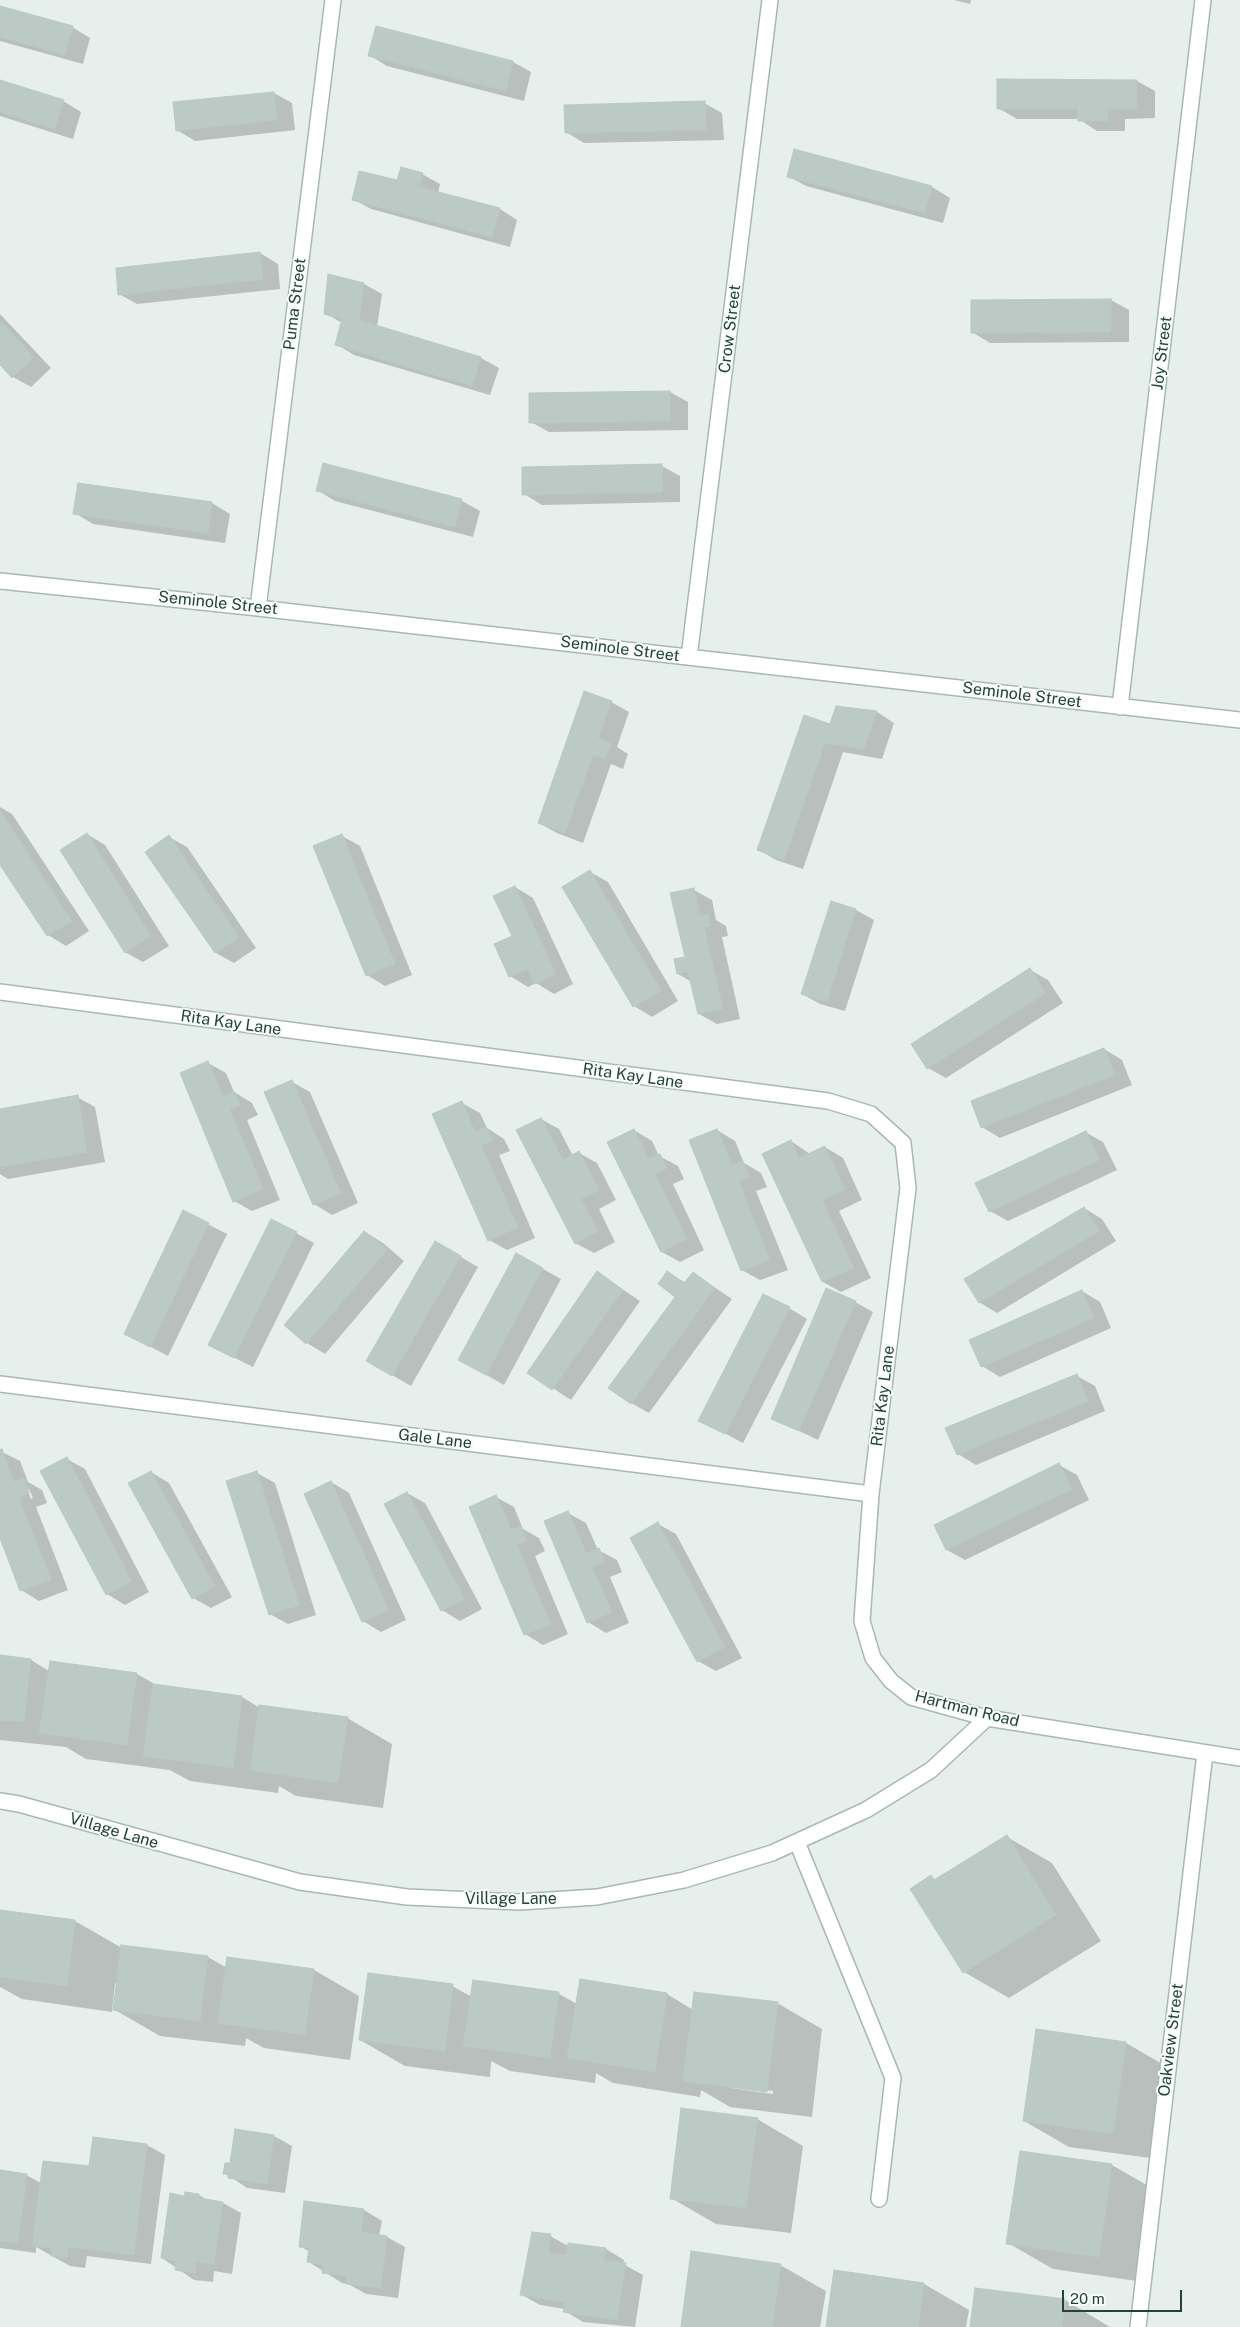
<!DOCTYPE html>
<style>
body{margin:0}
#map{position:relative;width:1240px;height:2327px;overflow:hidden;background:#e6efeb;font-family:"Public Sans",sans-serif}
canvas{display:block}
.scale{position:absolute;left:1062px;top:2290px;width:120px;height:22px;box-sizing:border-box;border:2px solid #24423a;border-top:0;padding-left:6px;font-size:15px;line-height:18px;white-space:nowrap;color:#24423a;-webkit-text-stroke:4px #f7fbf9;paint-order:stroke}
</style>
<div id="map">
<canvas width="1240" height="2327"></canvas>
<div class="scale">20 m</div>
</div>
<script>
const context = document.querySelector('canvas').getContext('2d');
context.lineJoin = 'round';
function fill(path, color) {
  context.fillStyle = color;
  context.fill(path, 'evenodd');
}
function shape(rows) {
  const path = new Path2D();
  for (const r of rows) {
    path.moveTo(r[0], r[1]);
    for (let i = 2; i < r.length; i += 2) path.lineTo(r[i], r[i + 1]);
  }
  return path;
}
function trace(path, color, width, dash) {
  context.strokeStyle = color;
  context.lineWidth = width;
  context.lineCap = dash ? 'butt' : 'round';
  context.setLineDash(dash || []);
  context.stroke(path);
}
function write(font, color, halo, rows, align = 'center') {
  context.font = font + ' "Public Sans",sans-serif';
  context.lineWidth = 4;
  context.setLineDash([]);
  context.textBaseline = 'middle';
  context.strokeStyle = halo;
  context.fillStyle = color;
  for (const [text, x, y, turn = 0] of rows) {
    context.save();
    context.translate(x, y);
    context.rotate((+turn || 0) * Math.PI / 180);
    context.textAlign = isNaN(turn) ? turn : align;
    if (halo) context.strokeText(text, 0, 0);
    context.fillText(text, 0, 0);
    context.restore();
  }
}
fill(shape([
 [954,0,971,0,970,4],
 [0,8,72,27,90,38,83,64,0,41],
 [377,27,513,62,531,72,524,101,387,66,369,55],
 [998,80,1137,81,1155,91,1155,118,1125,119,1125,131,1097,131,1079,119,1017,119,998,108],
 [0,82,63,101,81,112,73,139,0,116],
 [274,93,292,103,295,130,195,141,177,130],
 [704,103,722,113,724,140,584,143,566,132],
 [422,174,440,184,438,193,500,209,517,220,510,247,371,209,353,199],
 [788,176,932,187,950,198,943,223,806,186],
 [260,253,278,264,280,289,137,304,119,294],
 [364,284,382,294,377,327,481,358,499,368,490,395,354,355,336,344,342,323,325,313],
 [1111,300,1129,310,1129,342,990,343,972,332],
 [0,314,51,368,31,387,13,377,0,363],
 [670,392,688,402,688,430,549,432,531,422],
 [324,465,462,501,480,511,473,537,335,501,317,490],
 [662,466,680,476,680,502,542,505,524,494],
 [212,503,230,514,225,543,93,524,75,513],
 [611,702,629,712,617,747,628,754,623,769,611,764,583,843,557,833,539,823],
 [837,707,877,712,894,723,882,759,843,752,803,869,776,860,758,849,831,726],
 [0,807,12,814,89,931,66,946,48,935,0,862],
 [87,834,105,845,169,946,143,962,125,952],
 [342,836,360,846,412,975,385,986,367,975],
 [169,837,187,847,256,948,234,963,216,953,147,852],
 [590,872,608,882,678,1001,652,1017,634,1006],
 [515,887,533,898,573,984,554,994,536,983,528,987,510,976],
 [694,890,712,900,716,920,726,926,728,936,722,937,740,1019,717,1024,699,1014,692,982,678,974,686,958],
 [856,910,874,920,845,1011,820,1004,802,994],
 [1030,970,1048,980,1063,1003,946,1078,928,1068],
 [1104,1049,1122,1060,1132,1085,1000,1138,982,1127],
 [208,1063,226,1073,234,1092,252,1103,258,1115,247,1120,280,1200,252,1211,234,1201],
 [292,1082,310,1092,358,1203,332,1215,314,1204],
 [77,1097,95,1107,105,1162,8,1179,0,1174,0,1110],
 [462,1103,480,1113,487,1128,504,1139,510,1151,499,1155,535,1238,507,1250,489,1240],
 [541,1119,559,1129,573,1156,579,1153,597,1163,616,1200,599,1209,615,1242,594,1253,575,1243],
 [634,1130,652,1141,659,1156,678,1166,684,1179,673,1184,704,1250,680,1262,662,1252],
 [717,1130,735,1141,744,1163,761,1173,767,1187,756,1191,788,1270,760,1280,742,1270],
 [1085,1132,1103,1142,1117,1170,1008,1221,990,1211],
 [791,1141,810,1154,825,1147,843,1158,862,1200,839,1211,871,1278,841,1292,823,1282,763,1154],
 [1084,1208,1102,1219,1116,1241,997,1313,979,1302],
 [184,1212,227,1234,168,1356,126,1334],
 [365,1232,383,1243,404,1261,325,1354,307,1343,286,1325],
 [296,1233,314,1243,253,1367,209,1345],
 [436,1243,478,1267,411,1386,368,1361],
 [516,1254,561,1279,504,1385,460,1360],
 [667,1272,686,1283,693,1273,732,1299,649,1413,631,1403,677,1296],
 [598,1273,640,1301,571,1400,528,1372],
 [1082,1291,1100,1302,1111,1328,1000,1377,982,1366],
 [855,1302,873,1312,818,1440,772,1418],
 [789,1308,807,1319,743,1443,700,1420],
 [1077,1376,1095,1386,1105,1411,976,1465,958,1454],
 [0,1451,20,1461,28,1482,42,1490,47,1503,36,1507,68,1590,39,1601,21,1590,0,1534],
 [27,1489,29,1489,33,1498,31,1499],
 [67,1459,85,1469,149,1592,125,1605,107,1594],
 [1059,1465,1077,1475,1089,1500,965,1560,947,1550,936,1525],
 [151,1472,169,1483,232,1597,211,1608,193,1598],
 [257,1473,275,1483,316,1615,288,1624,270,1614],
 [331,1482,349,1493,406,1620,381,1632,363,1621],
 [407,1493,425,1503,482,1609,460,1621,442,1610],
 [496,1497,514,1507,523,1529,539,1538,545,1551,535,1556,568,1634,543,1645,525,1634],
 [568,1513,586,1523,598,1550,617,1560,622,1572,610,1577,629,1623,606,1633,588,1622],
 [658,1524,676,1534,742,1658,716,1671,698,1661],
 [0,1657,31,1660,49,1671,51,1662,137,1674,158,1686,242,1697,260,1708,347,1718,392,1744,383,1808,296,1796,279,1786,278,1793,190,1781,170,1770,86,1759,66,1747,0,1740],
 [1007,1837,1052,1863,1101,1941,1009,1998,964,1972,931,1877,937,1880],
 [0,1911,75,1921,122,1948,122,1946,208,1957,227,1968,314,1970,359,1996,350,2060,264,2048,246,2038,245,2046,160,2036,115,2010,118,1983,115,1983,112,2012,22,1999,0,1987],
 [581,1981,667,1994,693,2010,777,2003,822,2029,812,2117,730,2107,701,2090,700,2097,613,2083,596,2073,595,2083,510,2071,491,2061,490,2077,405,2066,360,2040,452,1986,472,1997,559,1994,577,2004],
 [731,2086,773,2091,773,2094,731,2088],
 [1037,2031,1126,2043,1171,2069,1158,2159,1069,2147,1024,2121],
 [757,2119,803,2146,791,2233,716,2224,671,2198],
 [274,2136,292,2146,285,2193,247,2188,225,2173,231,2165],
 [147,2145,165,2155,151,2264,87,2256,85,2268,70,2266,36,2247,36,2253,0,2248,0,2170,26,2175,41,2183,90,2168],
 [1112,2165,1157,2191,1144,2282,1053,2269,1008,2243],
 [199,2195,209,2201,223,2203,241,2213,232,2274,214,2271,213,2282,194,2280,162,2258,185,2197],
 [364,2210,382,2221,379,2236,387,2237,405,2247,398,2298,366,2294,348,2284,342,2283,309,2262,310,2252,300,2246],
 [550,2236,568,2246,606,2249,624,2260,623,2264,643,2275,635,2327,583,2322,565,2311,565,2309,540,2305,522,2295],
 [780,2265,826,2291,820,2327,682,2327],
 [924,2284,969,2310,966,2327,827,2327],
 [976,2289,1065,2300,1110,2327,971,2327]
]), '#0003');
const building = shape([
 [0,6,73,26,65,55,0,37,0,6],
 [376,26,513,61,506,91,368,56,376,26],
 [997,79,1137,80,1137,109,1108,109,1108,121,1078,121,1078,109,997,109,997,79],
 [0,80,64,100,55,129,0,112,0,80],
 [274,92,277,120,176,131,173,102,274,92],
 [705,101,706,130,565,133,564,105,705,101],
 [794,149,932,186,925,213,787,177,794,149],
 [401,167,423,173,419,187,500,208,492,237,352,200,359,171,397,180,401,167],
 [260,252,263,279,118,295,116,268,260,252],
 [328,274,364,283,359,320,481,357,472,386,335,345,342,319,324,314,328,274],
 [1111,299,1111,332,971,333,971,300,1111,299],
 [0,321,34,357,12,378,0,365,0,321],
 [670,391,670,421,529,423,529,393,670,391],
 [323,463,462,499,455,527,316,491,323,463],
 [662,464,663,492,522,495,522,467,662,464],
 [78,483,212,502,208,533,73,514,78,483],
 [584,691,612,701,598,738,611,743,605,759,593,755,565,833,538,823,584,691],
 [836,706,877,711,864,749,825,743,784,860,757,850,804,715,830,724,836,706],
 [0,811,72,921,47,936,0,865,0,811],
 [87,833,151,936,125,953,60,850,87,833],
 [342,834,395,964,366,976,313,846,342,834],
 [169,835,239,937,215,953,145,852,169,835],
 [590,870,661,991,633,1007,562,887,590,870],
 [515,886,556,974,535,984,527,969,509,977,494,944,512,936,493,896,515,886],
 [694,888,700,916,708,914,711,926,704,927,723,1009,698,1014,688,972,677,974,674,959,685,957,670,893,694,888],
 [831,901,856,909,827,1002,801,994,831,901],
 [1030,968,1046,993,927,1069,911,1044,1030,968],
 [1104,1048,1115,1075,981,1128,971,1101,1104,1048],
 [208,1061,223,1096,234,1091,240,1105,230,1109,263,1189,233,1202,180,1073,208,1061],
 [292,1080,341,1193,313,1205,264,1092,292,1080],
 [78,1095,87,1152,0,1167,0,1109,78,1095],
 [462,1101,475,1132,486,1127,493,1141,481,1145,518,1227,488,1241,432,1114,462,1101],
 [541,1118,563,1160,579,1151,599,1190,581,1199,598,1231,575,1244,516,1130,541,1118],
 [634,1129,649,1159,660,1154,667,1168,655,1174,687,1239,661,1252,607,1142,634,1129],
 [717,1129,732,1165,743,1161,750,1177,739,1181,770,1260,741,1271,689,1140,717,1129],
 [1086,1131,1099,1160,989,1212,975,1183,1086,1131],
 [791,1140,799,1158,825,1146,845,1190,822,1200,854,1268,822,1282,762,1154,791,1140],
 [1084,1207,1099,1231,979,1303,964,1279,1084,1207],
 [183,1210,209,1223,150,1347,124,1334,183,1210],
 [271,1219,297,1232,234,1358,208,1345,271,1219],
 [364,1231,387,1250,306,1344,284,1325,364,1231],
 [435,1241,461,1256,392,1376,366,1361,435,1241],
 [516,1253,543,1268,486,1375,458,1360,516,1253],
 [597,1271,623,1290,552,1390,527,1373,597,1271],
 [667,1271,684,1283,693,1272,715,1288,631,1404,608,1388,675,1297,658,1284,667,1271],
 [826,1288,856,1301,799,1431,771,1419,826,1288],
 [1082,1290,1094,1318,981,1367,969,1340,1082,1290],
 [763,1294,790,1307,725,1434,698,1421,763,1294],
 [1077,1374,1088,1401,957,1455,945,1428,1077,1374],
 [2,1449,14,1482,24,1478,29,1493,19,1497,51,1580,20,1591,0,1538,0,1450,2,1449],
 [67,1457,132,1581,106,1595,40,1471,67,1457],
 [1059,1463,1072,1489,946,1550,934,1525,1059,1463],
 [151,1471,215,1586,192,1599,128,1483,151,1471],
 [257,1471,299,1605,269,1615,226,1481,257,1471],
 [331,1481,389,1610,362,1622,304,1494,331,1481],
 [407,1492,465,1599,441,1611,384,1504,407,1492],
 [496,1495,511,1530,521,1526,527,1540,517,1545,551,1624,524,1635,469,1507,496,1495],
 [568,1511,586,1553,599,1548,605,1562,592,1567,612,1612,587,1623,544,1521,568,1511],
 [658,1522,725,1647,697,1662,630,1538,658,1522],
 [0,1655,31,1659,24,1722,0,1720,0,1655],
 [50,1661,137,1673,127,1745,39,1733,50,1661],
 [153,1684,242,1696,233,1768,143,1756,153,1684],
 [259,1705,348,1717,338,1783,250,1770,259,1705],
 [1007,1835,1056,1915,963,1973,910,1889,931,1875,934,1880,1007,1835],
 [0,1910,75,1920,67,1986,0,1977,0,1910],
 [121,1945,208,1956,200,2021,113,2010,121,1945],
 [227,1957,314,1969,305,2035,218,2023,227,1957],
 [368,1973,453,1984,445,2051,359,2040,368,1973],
 [580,1979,667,1993,655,2072,567,2058,580,1979],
 [473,1980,559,1992,550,2058,463,2046,473,1980],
 [694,1992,778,2002,767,2092,683,2081,694,1992],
 [1036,2029,1126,2042,1113,2134,1023,2121,1036,2029],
 [681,2108,758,2118,746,2208,670,2199,681,2108],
 [235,2129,274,2135,267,2184,228,2178,228,2174,223,2174,225,2163,230,2163,235,2129],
 [93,2137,147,2144,134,2255,69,2247,67,2258,51,2256,52,2248,32,2246,43,2161,89,2166,93,2137],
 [1020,2151,1112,2164,1099,2257,1006,2244,1020,2151],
 [0,2170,27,2174,18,2243,0,2241,0,2170],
 [185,2192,199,2194,199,2198,223,2202,214,2264,196,2262,195,2273,175,2270,176,2261,161,2258,170,2193,184,2196,185,2192],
 [304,2201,364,2209,361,2232,387,2236,381,2288,346,2284,347,2276,322,2273,323,2265,307,2262,309,2248,299,2247,304,2201],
 [532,2232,551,2234,548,2253,566,2255,568,2243,606,2248,604,2260,626,2263,617,2320,563,2312,565,2302,520,2295,532,2232],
 [691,2251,781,2264,772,2327,681,2327,691,2251],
 [834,2270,924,2283,918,2327,826,2327,834,2270],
 [975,2288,1065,2299,1062,2327,970,2327,975,2288]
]);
fill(building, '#bbcac4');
trace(building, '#b8c9c2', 1);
const minor = shape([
 [0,581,258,608,1240,720],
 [258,608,333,0],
 [689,657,770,0],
 [1120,707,1203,0],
 [0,992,828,1101,871,1114,903,1143,908,1188,871,1494,862,1621,873,1658,891,1681,911,1697,987,1718,1240,1758],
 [0,1384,871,1494],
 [0,1801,19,1804,300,1882,407,1897,519,1902,597,1897,684,1880,772,1853,866,1810,931,1770,987,1718],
 [797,1842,893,2078,879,2199],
 [1138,2327,1205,1753]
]);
trace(minor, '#a8b8b2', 18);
trace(minor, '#fff', 15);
write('16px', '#24423a', '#f7fbf9', [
 ["Puma Street",295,304,-83],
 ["Crow Street",730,329,-83],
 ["Joy Street",1162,353,-83],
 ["Seminole Street",218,603,6],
 ["Seminole Street",620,649,7],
 ["Seminole Street",1022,695,7],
 ["Rita Kay Lane",231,1023,8],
 ["Rita Kay Lane",633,1076,8],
 ["Rita Kay Lane",883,1396,-83],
 ["Gale Lane",435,1439,7],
 ["Hartman Road",967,1709,14],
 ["Village Lane",114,1831,16],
 ["Village Lane",511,1899],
 ["Oakview Street",1171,2040,-83]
]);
</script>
